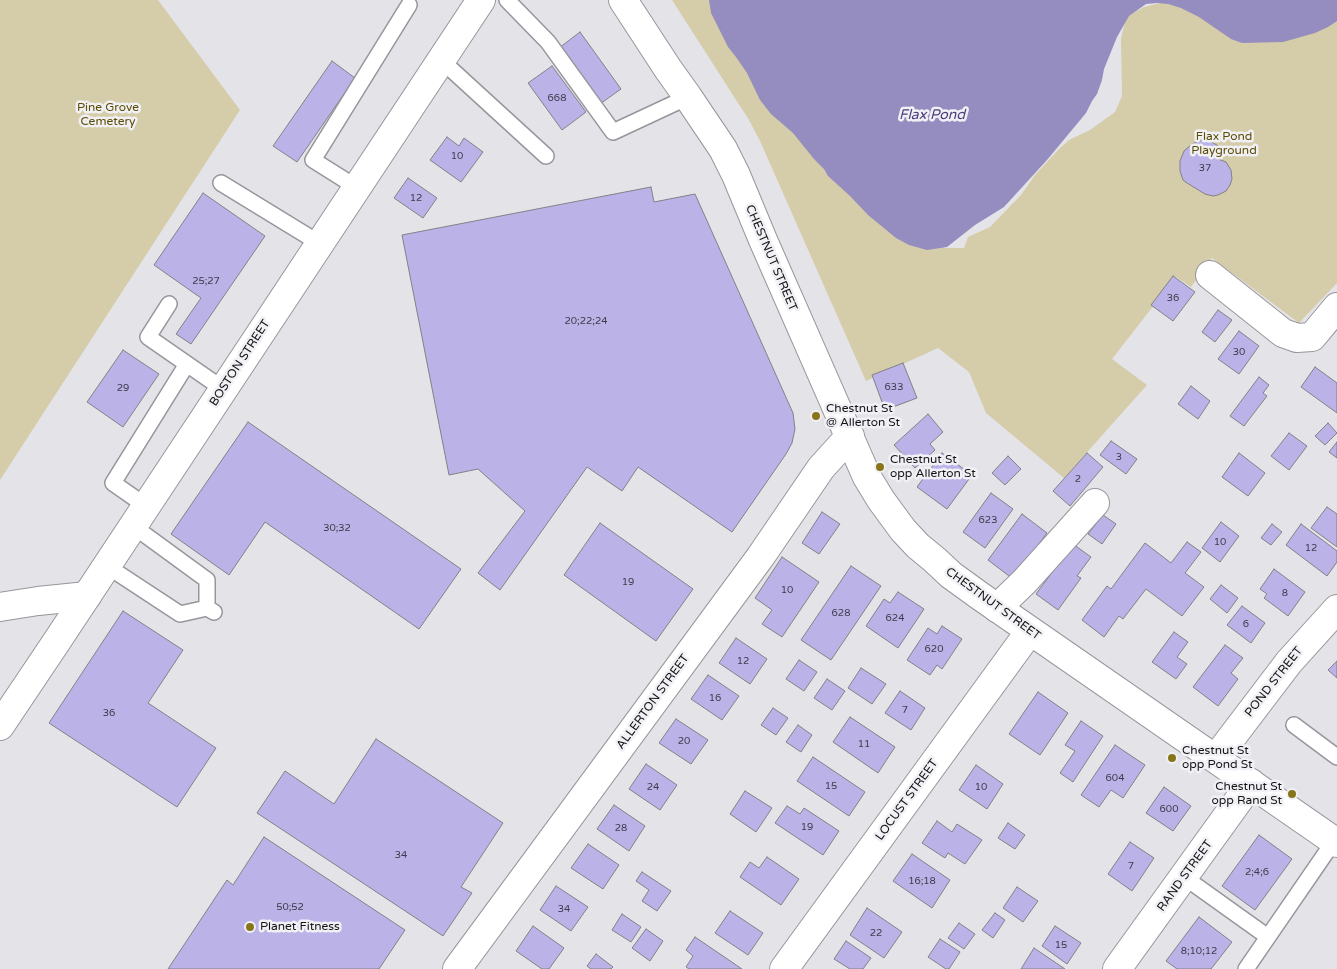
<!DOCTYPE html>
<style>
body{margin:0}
canvas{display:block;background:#e3e3e8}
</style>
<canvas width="1337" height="969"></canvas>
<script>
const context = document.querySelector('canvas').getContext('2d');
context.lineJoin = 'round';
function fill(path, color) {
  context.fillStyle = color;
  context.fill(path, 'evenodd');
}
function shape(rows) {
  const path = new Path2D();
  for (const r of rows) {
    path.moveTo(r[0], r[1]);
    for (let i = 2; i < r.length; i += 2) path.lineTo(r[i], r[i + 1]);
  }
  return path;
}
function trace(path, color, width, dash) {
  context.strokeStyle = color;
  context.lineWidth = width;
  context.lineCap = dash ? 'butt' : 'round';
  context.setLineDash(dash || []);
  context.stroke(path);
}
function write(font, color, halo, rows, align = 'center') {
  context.font = font + ' "Varela Round",sans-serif';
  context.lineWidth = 5;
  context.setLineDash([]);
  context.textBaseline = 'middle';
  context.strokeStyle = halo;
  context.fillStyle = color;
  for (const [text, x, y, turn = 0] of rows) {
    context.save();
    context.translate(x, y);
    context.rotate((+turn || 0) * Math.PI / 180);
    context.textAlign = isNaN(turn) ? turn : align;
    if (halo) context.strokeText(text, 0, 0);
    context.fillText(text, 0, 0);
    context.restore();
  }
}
fill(shape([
 [0,0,158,0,240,110,0,480],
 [672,0,732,0,944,248,964,248,968,237,990,227,1021,195,1035,175,1060,148,1069,140,1090,130,1115,112,1122,96,1121,39,1126,17,1144,7,1169,1,1337,0,1337,283,1299,323,1212,258,1191,287,1176,277,1112,359,1147,385,1064,478,986,413,969,372,938,348,866,381,760,141,749,120]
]), '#d5cdaa');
fill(shape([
 [709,0,1337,0,1337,21,1328,27,1315,33,1283,42,1242,43,1231,39,1199,17,1181,8,1168,4,1157,3,1146,4,1129,16,1117,37,1104,69,1102,80,1097,94,1092,101,1086,113,1047,160,1004,207,975,225,947,247,927,250,909,245,896,238,868,215,850,196,828,176,824,169,814,159,793,133,771,114,760,100,747,73,736,57,728,47,711,13]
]), '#958cc0');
const building = shape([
 [580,32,621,89,600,104,559,48,580,32],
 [332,61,355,78,297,162,273,146,332,61],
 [552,66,586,112,562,130,528,83,552,66],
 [447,137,459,146,464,138,483,152,461,182,430,160,447,137],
 [1202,140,1210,141,1220,147,1218,159,1226,162,1231,170,1232,179,1230,185,1226,191,1218,195,1213,196,1205,194,1187,183,1183,180,1180,171,1180,161,1184,151,1192,144,1202,140],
 [408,178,437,198,423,218,394,198,408,178],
 [651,187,654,202,695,194,793,413,795,429,792,443,786,454,732,532,638,467,622,491,587,467,500,590,478,573,525,511,478,469,449,475,402,235,651,187],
 [203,193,265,236,191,344,176,334,201,298,154,265,203,193],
 [1173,276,1195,292,1173,321,1151,305,1173,276],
 [1218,310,1232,320,1215,342,1202,332,1218,310],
 [1239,331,1259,346,1239,374,1218,359,1239,331],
 [123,350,159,374,123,427,87,402,123,350],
 [903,363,917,398,885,410,872,375,903,363],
 [1315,367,1337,383,1337,413,1301,387,1315,367],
 [1259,377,1269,385,1263,393,1267,396,1244,426,1230,416,1259,377],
 [1191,386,1210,401,1198,419,1178,404,1191,386],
 [928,414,943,432,930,444,935,450,915,468,894,445,928,414],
 [248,422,461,569,419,629,265,522,229,575,171,534,248,422],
 [1328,423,1337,433,1325,445,1315,436,1328,423],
 [1289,433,1307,446,1289,470,1271,456,1289,433],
 [1111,441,1137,459,1126,474,1100,455,1111,441],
 [1337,442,1337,458,1329,452,1337,442],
 [942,453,972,475,947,509,917,487,942,453],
 [1087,453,1103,467,1070,506,1053,491,1087,453],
 [1239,453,1265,473,1248,496,1222,477,1239,453],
 [1008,456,1021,469,1005,485,992,473,1008,456],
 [991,493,1013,509,985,548,963,532,991,493],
 [1327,507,1337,514,1337,547,1311,528,1327,507],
 [822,512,840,524,819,554,802,543,822,512],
 [1022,514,1047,533,1013,579,988,560,1022,514],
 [1103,515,1116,524,1102,544,1088,534,1103,515],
 [1221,522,1239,536,1220,562,1202,548,1221,522],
 [600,523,693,589,656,641,564,575,600,523],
 [1272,524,1282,532,1271,545,1261,538,1272,524],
 [1301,524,1337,551,1337,562,1327,576,1286,545,1301,524],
 [1187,542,1201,552,1185,573,1204,587,1182,616,1146,589,1123,619,1119,616,1104,637,1082,620,1107,586,1111,589,1145,543,1171,563,1187,542],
 [1073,544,1091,557,1077,576,1081,578,1058,610,1036,594,1073,544],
 [782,557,819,582,782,637,762,624,772,610,755,598,782,557],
 [851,566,881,586,831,660,801,640,851,566],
 [1274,569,1305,592,1288,616,1264,598,1267,594,1260,589,1274,569],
 [1221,585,1238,598,1227,613,1210,599,1221,585],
 [898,592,924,609,898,648,866,626,884,599,890,603,898,592],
 [1242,606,1265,623,1251,643,1227,625,1242,606],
 [123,611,183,650,148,703,216,748,177,807,49,723,123,611],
 [942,626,962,639,942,669,937,665,930,675,907,660,928,628,937,634,942,626],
 [1174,632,1188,642,1177,657,1187,664,1176,679,1152,662,1174,632],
 [736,638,767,659,750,684,719,663,736,638],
 [1225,645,1243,658,1231,673,1238,679,1218,706,1193,687,1225,645],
 [799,660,817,672,804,691,786,679,799,660],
 [1337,661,1337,678,1328,670,1337,661],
 [861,668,886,684,872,704,848,688,861,668],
 [708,675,739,696,722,720,691,699,708,675],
 [827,679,845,691,832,710,814,698,827,679],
 [900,691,925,708,911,730,885,713,900,691],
 [1038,692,1068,713,1040,755,1009,734,1038,692],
 [773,708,788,718,776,735,761,725,773,708],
 [850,717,895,747,878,773,833,742,850,717],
 [676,719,708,740,691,764,659,743,676,719],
 [1081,721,1103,736,1073,782,1060,773,1075,751,1065,745,1081,721],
 [798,725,812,735,801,752,786,742,798,725],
 [376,739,503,823,461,887,472,893,443,936,257,813,285,771,334,804,376,739],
 [1115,745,1145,765,1123,798,1111,790,1099,807,1081,795,1115,745],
 [813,757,865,792,849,816,797,781,813,757],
 [646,764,677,785,660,810,629,789,646,764],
 [976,765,1003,784,987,809,959,790,976,765],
 [1164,787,1191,806,1173,831,1146,813,1164,787],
 [745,791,772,808,756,832,730,814,745,791],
 [614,805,645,826,629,851,597,829,614,805],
 [787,806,800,814,804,808,839,831,823,855,775,823,787,806],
 [937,821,952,832,957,824,982,840,965,864,948,853,945,858,922,843,937,821],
 [1008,823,1025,835,1015,849,998,838,1008,823],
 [1259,835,1292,859,1255,910,1222,886,1259,835],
 [264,837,405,930,379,969,168,969,227,880,233,885,264,837],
 [1130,842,1154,858,1132,891,1108,874,1130,842],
 [588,844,619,865,603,889,571,868,588,844],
 [912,854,950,880,932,908,893,881,912,854],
 [767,857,799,879,781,905,740,877,750,862,759,868,767,857],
 [642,872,671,891,657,911,642,901,649,890,636,881,642,872],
 [556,886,588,907,571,931,540,910,556,886],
 [1017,887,1038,901,1023,922,1003,908,1017,887],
 [867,908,902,932,884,958,850,935,867,908],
 [730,911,763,933,748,955,715,933,730,911],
 [995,913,1005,920,993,938,982,930,995,913],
 [622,914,641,927,631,942,612,930,622,914],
 [1199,917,1232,942,1211,969,1177,969,1166,961,1199,917],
 [959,923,975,934,964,949,948,938,959,923],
 [533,926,564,948,549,969,542,969,516,951,533,926],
 [1055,926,1081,943,1067,964,1042,946,1055,926],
 [646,929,663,941,650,961,632,948,646,929],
 [695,937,742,969,689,969,686,967,693,956,686,950,695,937],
 [940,939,960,952,949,969,946,969,928,957,940,939],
 [846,941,871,958,863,969,850,969,834,959,846,941],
 [1034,948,1065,969,1021,969,1034,948],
 [596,954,613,967,611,969,591,969,587,966,596,954]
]);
fill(building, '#bbb2e8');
trace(building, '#828186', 1);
const lane = shape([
 [507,0,548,42,613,132,688,97],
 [441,60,546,156],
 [221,183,319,243],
 [356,187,313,160,409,5],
 [169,304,148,337,223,389],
 [146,506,113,483,187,364],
 [133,526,207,580,207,608],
 [107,566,180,614,207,608,214,612],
 [1294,725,1337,757],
 [1184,877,1268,937,1334,841],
 [1246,969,1268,937]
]);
const street = shape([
 [1210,275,1283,333,1297,338,1312,337,1337,307],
 [0,607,38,601,87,596],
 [997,608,1025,581,1095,503],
 [1216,758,1289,662,1337,609],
 [457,969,761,556,821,468,850,436],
 [784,969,1030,631],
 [1117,969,1251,783]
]);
const secondary = shape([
 [0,726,57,641,481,0]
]);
const primary = shape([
 [623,0,668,69,688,97,723,149,736,175,763,240,867,477,881,500,903,530,918,546,935,560,951,575,980,596,1337,843]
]);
trace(lane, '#97969c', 18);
trace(street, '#97969c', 30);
trace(secondary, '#97969c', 30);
trace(primary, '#97969c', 30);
trace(lane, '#fff', 15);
trace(street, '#fff', 28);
trace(secondary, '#fff', 28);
trace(primary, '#fff', 28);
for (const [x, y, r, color] of [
 [816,416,5,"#887519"],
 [880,467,5,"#887519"],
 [1172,758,5,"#887519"],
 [1292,794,5,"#887519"],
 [250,927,5,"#887519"]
]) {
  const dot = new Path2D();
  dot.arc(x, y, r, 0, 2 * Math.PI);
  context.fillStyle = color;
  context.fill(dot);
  trace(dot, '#f1f0f5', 2);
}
write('10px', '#3e3c4a', null, [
 ["668",557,98],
 ["10",457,156],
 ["37",1205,168],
 ["12",416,198],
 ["25;27",206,281],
 ["36",1173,298],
 ["20;22;24",586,321],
 ["30",1239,352],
 ["633",894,387],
 ["29",123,388],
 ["3",1119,457],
 ["2",1078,479],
 ["623",988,520],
 ["30;32",337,528],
 ["10",1220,542],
 ["12",1311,548],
 ["19",628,582],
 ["10",787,590],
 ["8",1285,593],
 ["628",841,613],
 ["624",895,618],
 ["6",1246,624],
 ["620",934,649],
 ["12",743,661],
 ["16",715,698],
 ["7",905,710],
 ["36",109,713],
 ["20",684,741],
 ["11",864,744],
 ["604",1115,778],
 ["15",831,786],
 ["24",653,787],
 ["10",981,787],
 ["600",1169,809],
 ["19",807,827],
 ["28",621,828],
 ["34",401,855],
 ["7",1131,866],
 ["2;4;6",1257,872],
 ["16;18",922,881],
 ["50;52",290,907],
 ["34",564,909],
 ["22",876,933],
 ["15",1061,945],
 ["8;10;12",1199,951]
]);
write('12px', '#5a4c02', '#f1f0f5', [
 ["Pine Grove",108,108],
 ["Cemetery",108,122],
 ["Flax Pond",1224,137],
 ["Playground",1224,151]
]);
write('12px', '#141415', '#f1f0f5', [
 ["CHESTNUT STREET",771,258,67],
 ["BOSTON STREET",240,363,-57],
 ["CHESTNUT STREET",993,604,36],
 ["POND STREET",1274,682,-52],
 ["ALLERTON STREET",653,702,-54],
 ["LOCUST STREET",907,800,-54],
 ["RAND STREET",1185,876,-54]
]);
write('12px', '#141415', '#f1f0f5', [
 ["Chestnut St",826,409],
 ["@ Allerton St",826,423],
 ["Chestnut St",890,460],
 ["opp Allerton St",890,474],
 ["Chestnut St",1182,751],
 ["opp Pond St",1182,765],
 ["Chestnut St",1282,787,"right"],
 ["opp Rand St",1282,801,"right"],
 ["Planet Fitness",260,927]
], 'left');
write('italic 14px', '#4b3c7d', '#f1f0f5', [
 ["Flax Pond",932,115]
]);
</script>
